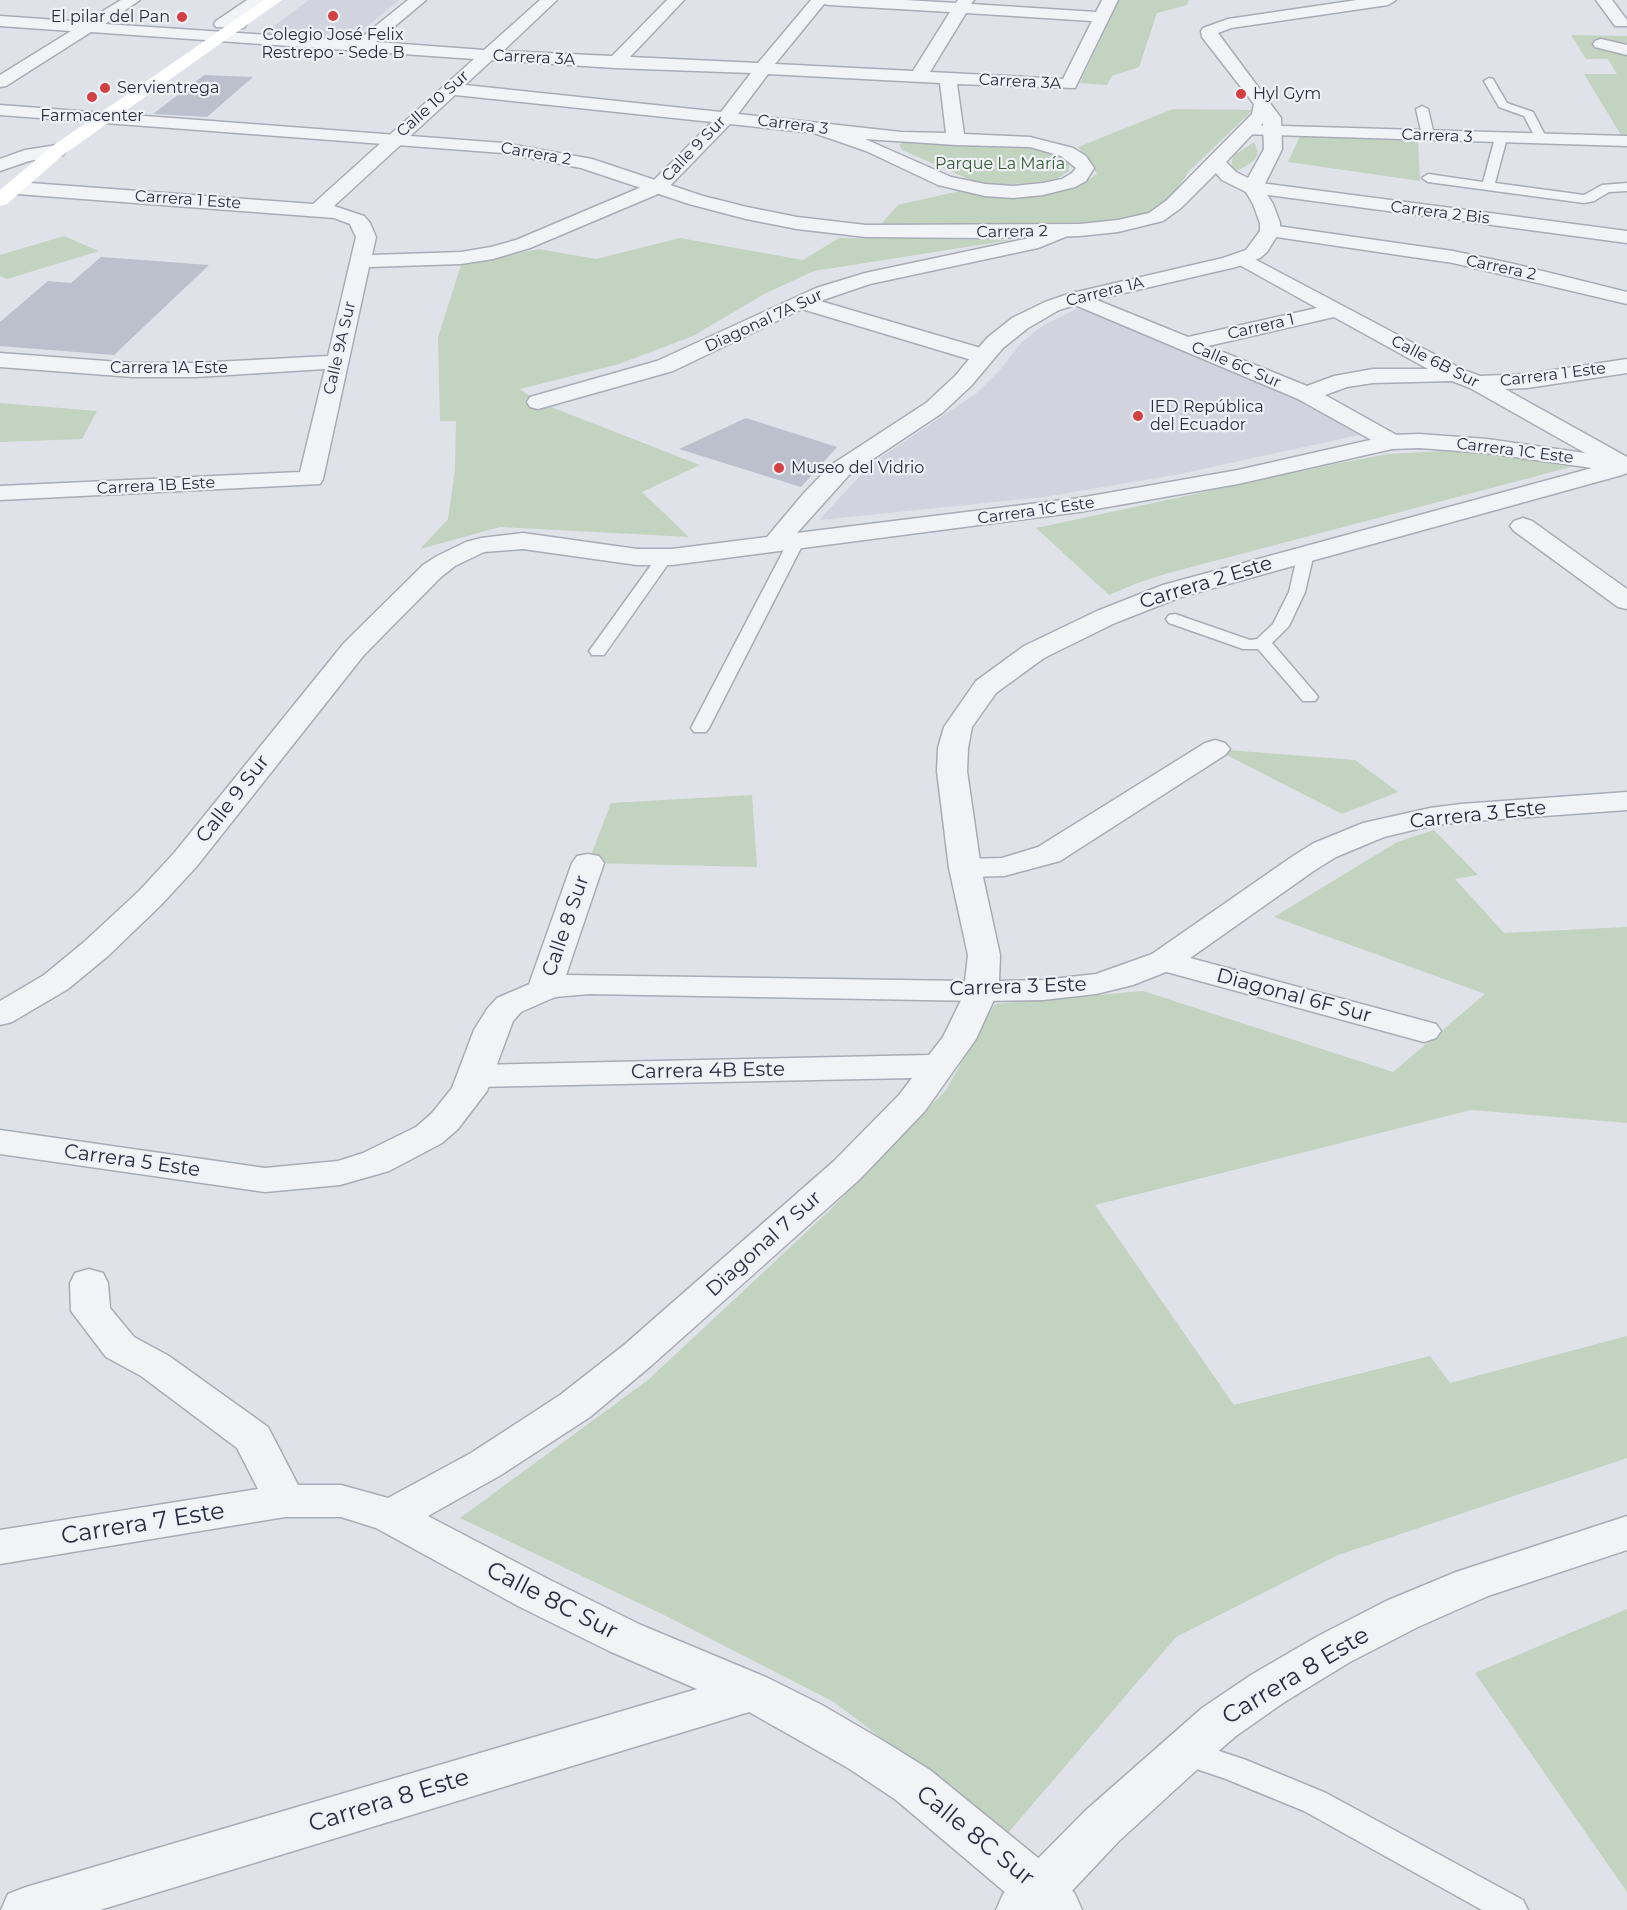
<!DOCTYPE html>
<meta charset="utf-8">
<style>
body{margin:0}
canvas{display:block;background:#dfe2e9}
</style>
<canvas width="1627" height="1910"></canvas>
<script>
const context = document.querySelector('canvas').getContext('2d');
context.lineJoin = 'round';
function fill(path, color) {
  context.fillStyle = color;
  context.fill(path, 'evenodd');
}
function shape(rows) {
  const path = new Path2D();
  for (const r of rows) {
    path.moveTo(r[0], r[1]);
    for (let i = 2; i < r.length; i += 2) path.lineTo(r[i], r[i + 1]);
  }
  return path;
}
function trace(path, color, width, dash) {
  context.strokeStyle = color;
  context.lineWidth = width;
  context.lineCap = dash ? 'butt' : 'round';
  context.setLineDash(dash || []);
  context.stroke(path);
}
function write(font, color, halo, rows, align = 'center') {
  context.font = font + ' Montserrat,sans-serif';
  context.lineWidth = 4.5;
  context.setLineDash([]);
  context.textBaseline = 'middle';
  context.strokeStyle = halo;
  context.fillStyle = color;
  for (const [text, x, y, turn = 0] of rows) {
    context.save();
    context.translate(x, y);
    context.rotate((+turn || 0) * Math.PI / 180);
    context.textAlign = isNaN(turn) ? turn : align;
    if (halo) context.strokeText(text, 0, 0);
    context.fillText(text, 0, 0);
    context.restore();
  }
}
fill(shape([
 [309,0,400,0,351,39,264,33],
 [1080,307,1298,396,1364,434,1175,475,1044,497,819,520,871,464,978,392,1000,370,1021,343,1042,326]
]), '#d1d4de');
fill(shape([
 [1119,0,1189,0,1187,5,1157,13,1139,67,1112,76,1107,85,1080,83],
 [1571,35,1627,36,1627,135,1621,135,1584,74,1617,74,1608,59,1586,59],
 [1173,109,1253,110,1189,171,1172,197,1150,212,1122,221,1073,227,880,225,898,205,964,190,1051,193,1081,185,1097,174,1091,162,1078,147],
 [1300,136,1418,141,1420,181,1288,162],
 [903,142,1026,145,1058,154,1069,163,1069,171,1058,178,1040,182,1002,185,975,182,902,150,899,145],
 [1254,142,1258,152,1255,160,1241,169,1230,172,1233,156],
 [64,236,99,251,7,279,0,276,0,255],
 [680,238,803,260,839,238,1011,240,814,271,764,294,693,336,619,364,520,389,538,402,700,465,642,492,689,537,500,527,420,549,448,519,455,470,456,421,440,421,438,337,461,265,539,249,596,259],
 [0,403,97,411,82,439,0,442],
 [1443,451,1501,455,1571,467,1165,574,1135,584,1109,595,1036,528,1340,463,1388,454],
 [1215,749,1355,760,1398,792,1342,814],
 [752,795,757,867,588,863,611,803],
 [1434,830,1478,875,1455,879,1504,933,1627,927,1627,1123,1471,1110,1095,1205,1234,1405,1430,1356,1450,1383,1627,1336,1627,1458,1338,1555,1176,1637,1007,1834,834,1702,668,1617,460,1518,648,1380,829,1211,946,1090,995,1004,1143,991,1393,1072,1485,994,1274,917,1397,842],
 [1627,1609,1627,1892,1475,1673]
]), '#c2d3c0');
fill(shape([
 [204,75,253,77,207,117,153,114],
 [101,257,209,265,114,355,0,346,0,322,48,281,71,283],
 [746,418,837,447,801,487,679,449]
]), '#bcc0cc');
const service = shape([
 [1489,78,1493,79,1507,103,1533,112,1547,139,1545,141,1537,141,1524,116,1499,107,1484,81,1489,78],
 [1422,106,1428,109,1434,135,1432,137,1428,138,1422,135,1416,109,1422,106],
 [1501,135,1507,138,1495,183,1584,195,1602,185,1627,183,1627,191,1609,192,1594,201,1584,203,1428,182,1422,178,1428,174,1483,182,1495,138,1501,135],
 [797,535,805,540,709,728,706,732,694,732,691,728,789,540,797,535],
 [1306,548,1314,553,1305,592,1289,626,1272,643,1315,693,1318,697,1315,701,1303,701,1258,649,1243,649,1169,623,1166,619,1169,615,1175,614,1250,640,1257,639,1273,624,1289,592,1298,553,1306,548],
 [665,552,673,557,604,655,592,655,589,651,592,647,659,554,665,552],
 [1184,1739,1246,1760,1326,1793,1523,1900,1528,1910,1482,1910,1304,1811,1226,1779,1173,1761,1169,1752,1173,1743,1184,1739]
]);
const minor = shape([
 [121,0,140,0,105,24,357,41,408,0,426,0,376,42,484,50,540,0,557,0,503,51,612,56,667,0,684,0,630,57,758,63,811,0,905,0,956,3,958,0,974,0,971,4,1096,12,1102,0,1118,0,1075,88,957,84,964,134,1030,137,1073,148,1086,156,1094,168,1086,181,1075,187,1043,195,1013,198,985,196,938,185,866,151,814,133,730,124,665,191,530,248,493,259,461,264,369,267,323,479,320,484,0,500,0,486,300,472,325,369,196,377,133,377,0,367,0,353,133,363,196,363,328,356,356,237,350,224,334,218,17,194,10,192,7,188,10,184,17,182,313,204,474,59,91,32,6,86,0,87,0,75,71,31,0,26,0,16,85,22,121,0],
 [824,4,829,5,950,12,913,71,775,64,824,4],
 [966,13,1092,21,1063,79,930,72,966,13],
 [492,60,615,68,751,73,721,112,465,85,492,60],
 [768,74,940,83,946,133,901,132,738,114,768,74],
 [455,95,712,122,651,183,516,240,491,247,461,252,372,255,376,237,370,223,364,216,334,206,455,95],
 [865,139,956,145,1030,147,1061,156,1076,168,1072,173,1062,179,1043,183,1013,186,985,184,951,177,865,139],
 [247,0,265,0,238,20,246,25,244,28,216,27,214,24,216,21,247,0],
 [1596,0,1612,0,1627,20,1627,26,1615,26,1596,0],
 [1601,39,1627,45,1627,55,1595,47,1593,44,1595,41,1601,39],
 [0,105,105,113,111,114,114,118,111,122,105,123,0,115,0,105],
 [1247,125,1627,136,1627,146,1241,134,1238,130,1241,126,1247,125],
 [57,145,63,147,66,151,63,155,29,161,0,171,0,159,25,150,57,145],
 [1253,182,1627,231,1627,243,1246,192,1243,188,1246,184,1253,182],
 [1063,225,1070,227,1073,231,1070,235,1038,248,870,284,820,301,991,351,994,356,991,361,983,363,975,361,802,309,673,371,538,409,530,407,527,402,530,397,657,361,816,288,865,273,1025,239,1063,225],
 [1270,225,1453,251,1514,264,1627,292,1627,304,1453,263,1263,235,1260,231,1263,227,1270,225],
 [1243,253,1464,370,1480,376,1527,374,1627,359,1627,373,1527,388,1505,389,1627,457,1627,473,1617,471,1470,388,1452,381,1373,383,1347,387,1325,395,1400,437,1404,442,1400,447,1392,449,1384,447,1298,399,1068,302,1064,298,1068,294,1075,292,1082,294,1188,337,1317,308,1236,263,1233,259,1236,255,1243,253],
 [1334,317,1428,369,1373,369,1334,376,1307,386,1208,346,1334,317],
 [1523,518,1532,521,1627,589,1627,609,1618,607,1514,531,1510,526,1514,521,1523,518],
 [1215,740,1225,743,1230,749,1225,755,1060,861,1004,876,965,877,954,875,949,868,954,861,965,859,1002,858,1038,847,1205,743,1215,740],
 [588,854,599,856,604,863,561,990,556,997,544,1000,532,997,527,990,572,863,577,856,588,854],
 [1164,951,1436,1024,1441,1031,1436,1038,1424,1042,1152,968,1147,961,1152,954,1164,951],
 [981,981,993,984,998,991,976,1039,925,1111,860,1179,652,1365,590,1417,501,1475,428,1516,550,1580,641,1625,768,1678,822,1705,882,1740,930,1770,1059,1875,1075,1894,1082,1910,1026,1910,896,1800,848,1768,749,1712,100,1910,1,1910,8,1894,26,1887,697,1689,609,1651,518,1606,376,1528,341,1517,285,1517,0,1564,0,1530,258,1489,237,1448,141,1376,106,1357,71,1311,70,1283,75,1273,89,1269,103,1273,108,1283,110,1308,134,1337,169,1356,268,1427,298,1485,341,1485,388,1498,471,1453,560,1395,624,1345,834,1161,899,1095,912,1078,475,1087,463,1084,457,1076,463,1068,475,1065,929,1055,943,1037,969,984,981,981]
]);
const tertiary = shape([
 [1357,0,1396,0,1388,5,1231,28,1218,33,1281,118,1282,149,1263,188,1273,204,1280,223,1280,231,1267,252,1260,258,1236,267,1081,303,1059,310,1028,328,1003,348,971,386,942,413,849,475,797,533,1079,498,1238,470,1392,435,1419,434,1487,439,1627,459,1627,473,1622,475,1181,597,1115,623,1044,658,996,693,972,727,968,748,967,771,981,868,1000,955,999,981,1043,980,1096,974,1152,954,1293,856,1314,843,1363,823,1430,808,1461,804,1627,792,1627,810,1461,822,1430,826,1384,837,1336,857,1315,870,1176,968,1133,985,1096,994,1043,1000,981,1001,589,994,555,997,521,1012,513,1021,487,1091,458,1129,442,1143,389,1171,340,1185,265,1192,0,1154,0,1130,265,1168,338,1161,363,1153,416,1127,432,1113,452,1088,474,1030,487,1009,497,998,532,983,565,975,965,981,968,955,949,868,937,771,938,748,944,727,976,681,1024,646,1097,611,1163,585,1592,468,1487,453,1419,448,1392,449,1238,484,1079,512,672,565,637,565,523,549,484,552,455,566,441,577,364,655,197,866,161,905,108,956,68,989,12,1022,0,1025,0,1001,44,975,84,942,139,891,175,852,344,643,423,565,437,556,466,542,481,538,523,533,637,549,672,549,767,537,804,493,831,465,926,403,955,376,987,338,1012,318,1045,302,1068,294,1223,258,1246,250,1260,231,1260,223,1253,204,1246,192,1222,180,1216,173,1181,208,1163,221,1118,232,1080,236,983,238,866,237,797,229,746,219,689,204,581,168,503,153,105,123,99,122,96,118,99,114,105,113,503,143,592,159,703,196,747,207,797,217,866,225,1080,224,1118,220,1149,213,1167,200,1252,114,1254,104,1202,37,1201,31,1203,28,1228,19,1357,0],
 [1263,123,1264,149,1248,178,1236,172,1226,162,1263,123],
 [1627,1516,1627,1550,1488,1596,1418,1627,1350,1662,1283,1703,1236,1736,1201,1766,1119,1841,1054,1910,996,1910,1003,1894,1085,1811,1202,1708,1251,1675,1318,1636,1386,1601,1456,1572,1627,1516]
]);
trace(service, '#a8acb6', 3);
trace(minor, '#a8acb6', 3);
trace(tertiary, '#a8acb6', 3);
fill(service, '#f2f3f7');
fill(minor, '#f2f3f7');
fill(tertiary, '#f2f3f7');
fill(shape([
 [264,0,282,0,63,155,7,204,0,206,0,190,51,147,264,0]
]), '#fff');
for (const [x, y, r, color] of [
 [333,16,6,"#d24042"],
 [182,17,6,"#d24042"],
 [105,88,6,"#d24042"],
 [1241,94,6,"#d24042"],
 [92,97,6,"#d24042"],
 [1138,416,6,"#d24042"],
 [779,468,6,"#d24042"]
]) {
  const dot = new Path2D();
  dot.arc(x, y, r, 0, 2 * Math.PI);
  context.fillStyle = color;
  context.fill(dot);
  trace(dot, '#eff1f6', 2);
}
write('16px', '#282d40', '#eff1f6', [
 ["El pilar del Pan",170,17,"right"],
 ["Colegio José Felix",333,35,"center"],
 ["Restrepo - Sede B",333,53,"center"],
 ["Servientrega",117,88],
 ["Hyl Gym",1253,94],
 ["Farmacenter",92,116,"center"],
 ["IED República",1150,407],
 ["del Ecuador",1150,425],
 ["Museo del Vidrio",791,468]
], 'left');
write('16px', '#282d40', '#eff1f6', [
 ["Carrera 3A",534,58,3],
 ["Carrera 3A",1020,82,3],
 ["Calle 10 Sur",433,104,-42],
 ["Carrera 3",793,125,7],
 ["Carrera 3",1437,136,2],
 ["Calle 9 Sur",694,149,-46],
 ["Carrera 2",536,154,10],
 ["Carrera 1 Este",188,200,4],
 ["Carrera 2 Bis",1440,213,7],
 ["Carrera 2",1012,232,-1],
 ["Carrera 2",1501,268,12],
 ["Carrera 1A",1105,292,-14],
 ["Diagonal 7A Sur",764,321,-25],
 ["Carrera 1",1261,327,-13],
 ["Calle 9A Sur",340,348,-77],
 ["Calle 6B Sur",1435,362,27],
 ["Calle 6C Sur",1236,365,23],
 ["Carrera 1A Este",169,368],
 ["Carrera 1 Este",1553,375,-7],
 ["Carrera 1C Este",1515,451,7],
 ["Carrera 1B Este",156,486,-3],
 ["Carrera 1C Este",1036,511,-8]
]);
write('16px', '#365d34', '#eff1f6', [
 ["Parque La María",1000,164]
]);
write('20px', '#282d40', '#eff1f6', [
 ["Carrera 2 Este",1206,583,-17],
 ["Calle 9 Sur",233,799,-52],
 ["Carrera 3 Este",1478,815,-6],
 ["Calle 8 Sur",566,926,-71],
 ["Carrera 3 Este",1018,987,-2],
 ["Diagonal 6F Sur",1294,996,15],
 ["Carrera 4B Este",708,1071,-1],
 ["Carrera 5 Este",132,1161,8],
 ["Diagonal 7 Sur",764,1244,-42]
]);
write('24px', '#282d40', '#eff1f6', [
 ["Carrera 7 Este",143,1524,-9],
 ["Calle 8C Sur",552,1601,27],
 ["Carrera 8 Este",1296,1676,-31],
 ["Carrera 8 Este",389,1801,-17],
 ["Calle 8C Sur",975,1836,39]
]);
</script>
